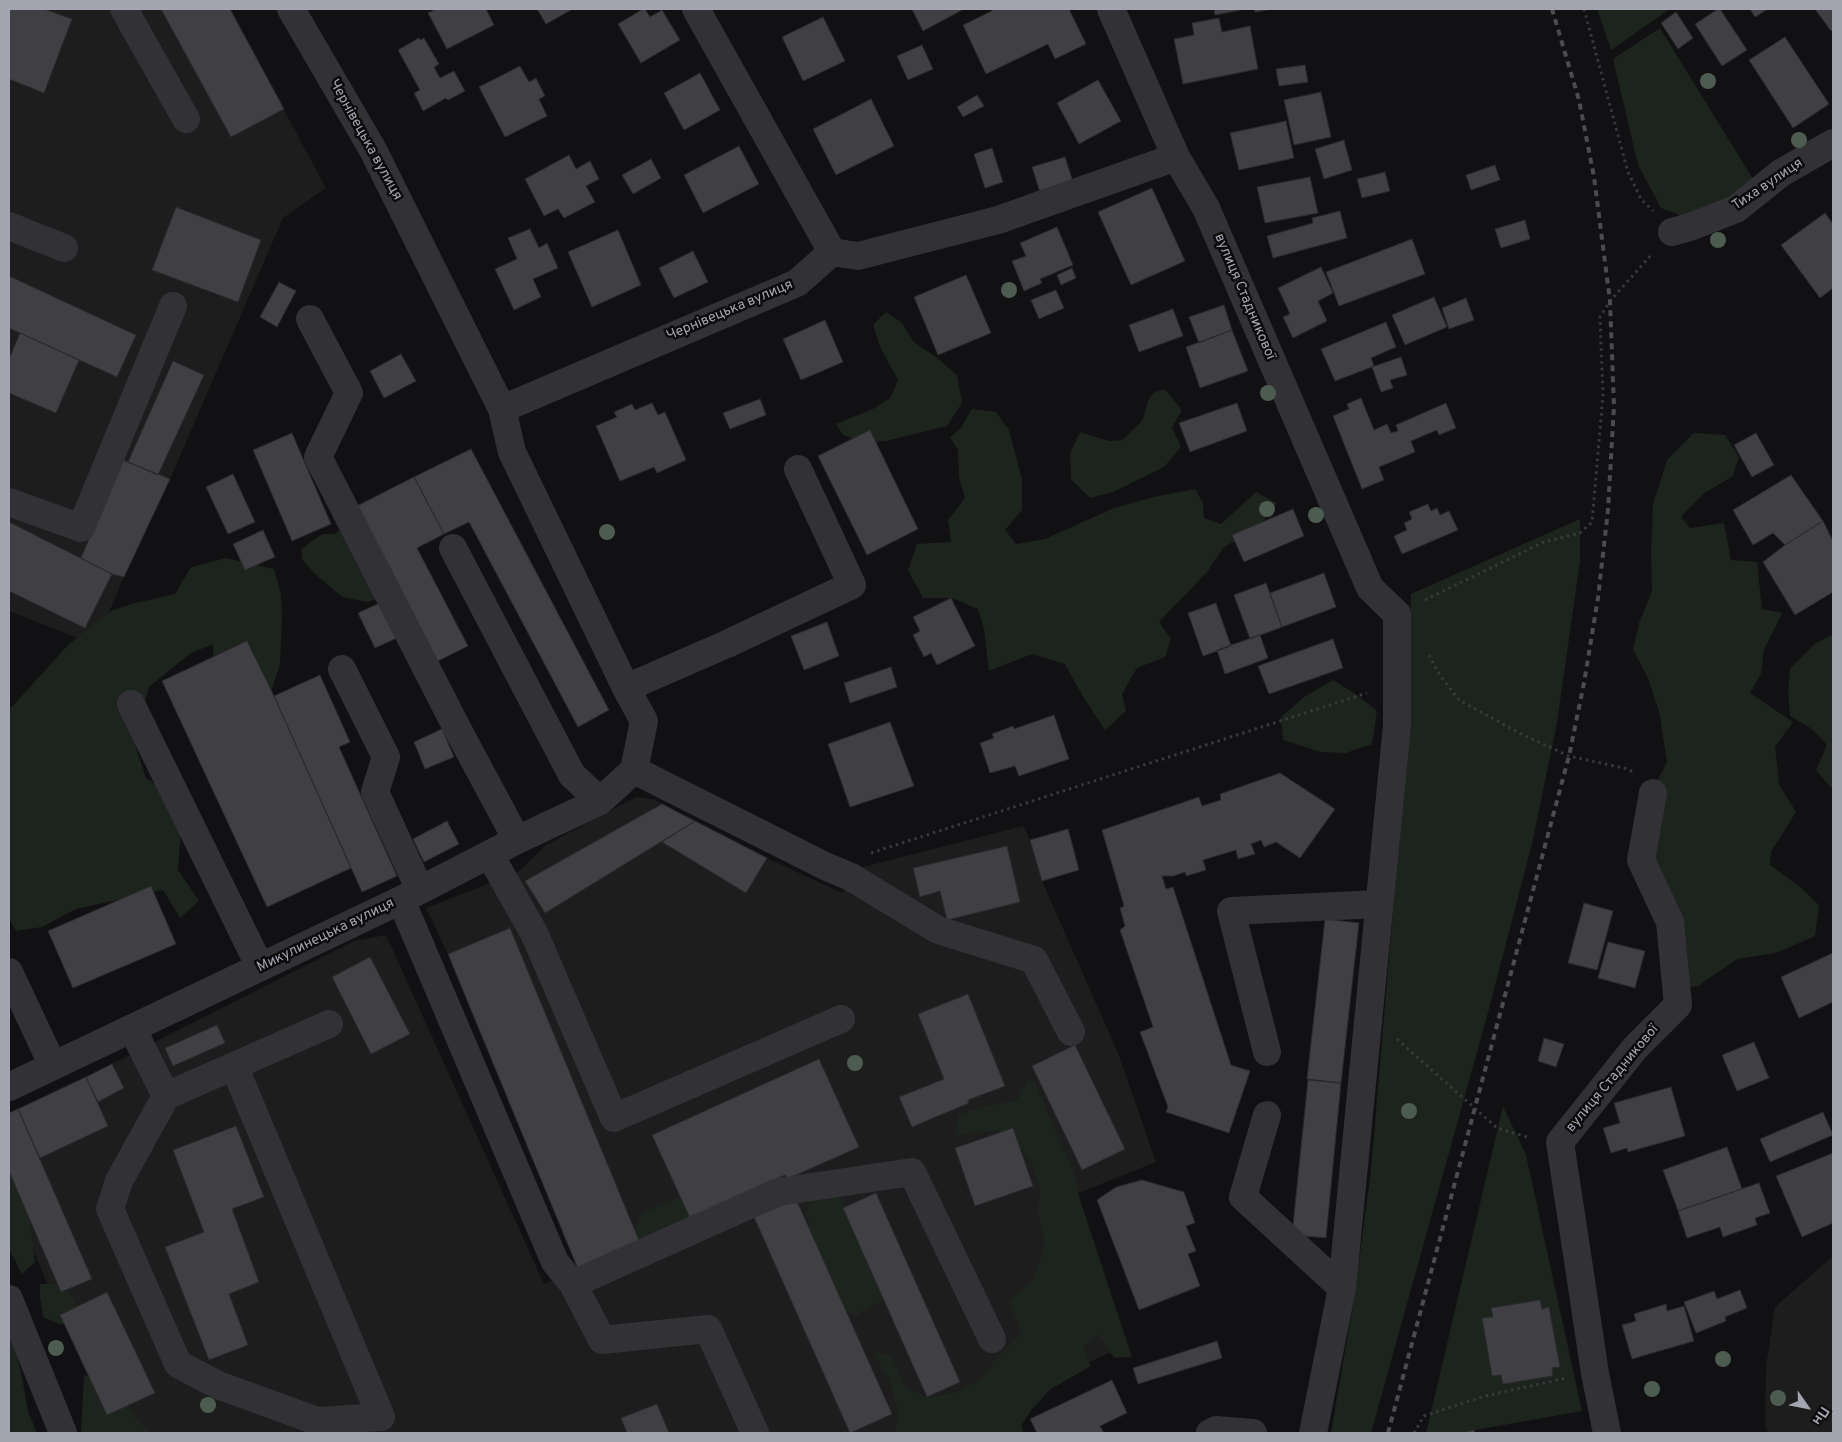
<!DOCTYPE html>
<meta charset="utf-8">
<style>
body{margin:0}
#map{position:relative;width:1842px;height:1442px;overflow:hidden;background:#111012;font-family:Overpass,sans-serif}
canvas{display:block}
.frame{position:absolute;inset:0;border:10px solid #a3a6b1;pointer-events:none}
.north{position:absolute;left:1782px;top:1382px;width:50px;height:50px;-webkit-text-stroke:4px #0c0b0c;paint-order:stroke;rotate:123deg;font-size:14px;font-weight:700;line-height:20px;text-align:center;color:#a3a6b1}
.north::after{content:'';display:block;margin:auto;width:18px;height:22px;background:#a3a6b1;clip-path:polygon(50% 0,100% 100%,50% 72%,0 100%)}
</style>
<div id="map">
<canvas width="1842" height="1442"></canvas>
<div class="frame"></div>
<div class="north">Пн</div>
</div>
<script>
const context = document.querySelector('canvas').getContext('2d');
context.lineJoin = 'round';
function fill(path, color) {
  context.fillStyle = color;
  context.fill(path, 'evenodd');
}
function shape(rows) {
  const path = new Path2D();
  for (const r of rows) {
    path.moveTo(r[0], r[1]);
    for (let i = 2; i < r.length; i += 2) path.lineTo(r[i], r[i + 1]);
  }
  return path;
}
function trace(path, color, width, dash) {
  context.strokeStyle = color;
  context.lineWidth = width;
  context.lineCap = dash ? 'butt' : 'round';
  context.setLineDash(dash || []);
  context.stroke(path);
}
function write(font, color, halo, rows, align = 'center') {
  context.font = font + ' Overpass,sans-serif';
  context.lineWidth = 5;
  context.setLineDash([]);
  context.textBaseline = 'middle';
  context.strokeStyle = halo;
  context.fillStyle = color;
  for (const [text, x, y, turn = 0] of rows) {
    context.save();
    context.translate(x, y);
    context.rotate((+turn || 0) * Math.PI / 180);
    context.textAlign = isNaN(turn) ? turn : align;
    if (halo) context.strokeText(text, 0, 0);
    context.fillText(text, 0, 0);
    context.restore();
  }
}
fill(shape([
 [9,9,230,9,326,188,283,218,170,479,124,577,95,645,9,611],
 [636,797,653,799,767,858,842,893,851,877,859,868,1023,826,1030,840,1068,829,1079,870,1042,881,1118,1053,1156,1162,1066,1198,1128,1344,977,1415,930,1433,114,1433,60,1315,9,1191,9,1113,86,1077,354,941,386,935,544,1284,578,1269,448,954,426,908,518,872,546,845],
 [1833,1256,1833,1433,1768,1433,1765,1426,1766,1366,1775,1307]
]), '#1d1d1e');
fill(shape([
 [1597,9,1670,9,1611,50],
 [1660,28,1753,179,1722,202,1688,218,1661,208,1638,165,1613,59],
 [886,312,901,322,914,342,936,357,957,375,962,403,947,426,886,441,863,443,843,435,836,424,873,409,890,398,898,380,880,347,873,325],
 [1165,389,1182,410,1172,427,1181,447,1164,467,1113,492,1090,498,1071,479,1070,453,1080,432,1109,441,1122,440,1142,421,1148,401,1153,393],
 [972,409,996,412,1009,430,1022,479,1022,510,1005,530,1016,544,1045,539,1114,508,1154,497,1195,489,1203,503,1204,518,1221,524,1256,492,1277,503,1258,528,1224,547,1207,572,1159,622,1171,639,1165,657,1137,668,1122,694,1126,711,1105,730,1082,695,1065,664,1032,654,989,671,984,630,978,609,952,598,923,598,908,570,917,544,951,542,948,520,965,498,959,477,958,450,950,437,960,429],
 [1694,433,1725,435,1739,457,1733,476,1703,494,1681,517,1690,528,1724,523,1731,560,1757,562,1762,609,1782,613,1764,649,1761,674,1750,693,1793,722,1775,747,1779,784,1796,812,1771,852,1770,865,1798,885,1819,905,1815,936,1776,953,1737,959,1698,986,1690,987,1660,918,1649,797,1667,762,1659,711,1648,678,1633,650,1639,623,1652,591,1651,551,1653,504,1667,460],
 [1580,519,1580,561,1557,723,1532,844,1486,1020,1371,1433,1331,1433,1354,1299,1371,1170,1408,734,1411,594],
 [343,528,394,593,368,602,342,597,314,573,302,559,301,549,322,534,334,534],
 [226,558,274,569,281,594,282,617,280,664,270,695,214,677,213,644,191,653,150,686,141,711,136,748,146,778,177,798,181,830,178,870,199,901,180,918,163,890,76,909,42,927,16,931,9,918,9,710,69,644,111,611,135,603,175,594,191,567],
 [1833,634,1833,787,1831,788,1816,770,1827,745,1812,729,1790,716,1788,693,1790,668,1815,644],
 [1333,680,1357,695,1377,711,1372,744,1346,753,1321,752,1283,740,1281,717,1304,697],
 [1027,1080,1034,1081,1074,1173,1081,1203,1132,1357,1114,1358,1098,1334,1083,1347,1091,1366,1051,1389,1032,1409,1021,1426,1024,1433,895,1433,898,1414,890,1380,873,1352,892,1356,905,1387,928,1398,957,1392,982,1378,996,1358,1022,1333,1009,1301,1033,1280,1045,1244,1038,1214,1040,1188,1031,1160,1005,1131,989,1131,956,1135,958,1115,978,1108,1017,1100],
 [1503,1106,1526,1155,1582,1411,1459,1433,1426,1433],
 [9,1160,29,1216,35,1262,22,1274,9,1249],
 [775,1172,640,1243,633,1233,642,1213,720,1180],
 [830,1189,841,1199,887,1298,857,1315,812,1298,815,1246,806,1214,812,1195],
 [40,1284,61,1284,72,1297,80,1312,72,1326,57,1323,43,1317,40,1297],
 [9,1325,11,1329,22,1377,28,1411,37,1433,9,1433],
 [84,1375,116,1381,135,1417,150,1433,81,1433]
]), '#1d241e');
const building = shape([
 [9,9,44,9,72,19,44,93,9,79,9,9],
 [161,9,230,9,284,109,231,137,161,9],
 [436,9,486,9,494,25,447,49,428,13,436,9],
 [537,9,571,9,571,10,546,24,537,9],
 [643,9,645,9,650,17,662,10,680,40,641,63,618,24,643,9],
 [912,9,964,9,923,31,912,9],
 [991,9,1069,9,1086,44,1055,59,1048,44,986,74,963,25,992,11,991,9],
 [1214,9,1246,9,1215,15,1214,9],
 [1254,9,1273,9,1255,12,1254,9],
 [1718,9,1720,9,1747,50,1722,66,1695,24,1718,9],
 [1750,9,1768,9,1755,17,1750,9],
 [1815,9,1833,9,1833,29,1831,31,1815,9],
 [1676,12,1693,38,1678,49,1661,23,1676,12],
 [823,17,845,61,803,81,782,37,823,17],
 [1219,18,1222,32,1250,26,1258,69,1183,84,1174,39,1194,35,1192,23,1219,18],
 [1785,37,1829,104,1793,128,1749,60,1785,37],
 [419,38,420,40,424,38,439,64,434,67,440,78,454,71,465,91,448,100,446,98,423,111,414,93,420,90,398,50,419,38],
 [922,45,933,69,908,80,897,56,922,45],
 [1305,65,1308,82,1279,86,1276,69,1305,65],
 [520,66,529,82,536,78,545,96,539,99,547,116,505,137,479,87,520,66],
 [700,73,720,110,684,130,664,93,700,73],
 [1098,80,1121,121,1079,144,1057,103,1098,80],
 [1321,92,1331,137,1294,145,1284,100,1321,92],
 [977,95,984,106,963,117,957,107,977,95],
 [871,99,894,146,836,175,813,129,871,99],
 [1286,121,1294,158,1239,170,1230,133,1286,121],
 [1344,140,1352,170,1324,179,1315,149,1344,140],
 [739,146,759,184,703,213,684,175,739,146],
 [992,148,1003,182,985,188,974,154,992,148],
 [569,155,576,169,590,161,599,179,586,186,595,202,564,218,558,209,544,216,525,179,569,155],
 [1065,157,1073,182,1040,192,1032,167,1065,157],
 [651,159,661,178,633,194,622,175,651,159],
 [1495,165,1500,180,1471,190,1466,175,1495,165],
 [1385,172,1390,191,1362,198,1357,179,1385,172],
 [1310,177,1318,213,1265,223,1257,187,1310,177],
 [1152,188,1185,261,1131,285,1098,212,1152,188],
 [176,207,261,240,238,302,152,270,176,207],
 [1340,211,1347,238,1273,258,1267,236,1313,223,1312,218,1340,211],
 [1825,213,1833,224,1833,288,1820,298,1781,245,1825,213],
 [1525,220,1530,239,1501,248,1495,229,1525,220],
 [1057,227,1073,265,1040,279,1042,283,1024,291,1012,261,1026,256,1020,243,1057,227],
 [530,229,539,248,547,243,558,268,533,279,541,297,514,310,495,269,517,259,508,238,530,229],
 [618,230,641,285,592,307,568,252,618,230],
 [1412,239,1425,274,1339,306,1326,272,1412,239],
 [693,251,708,282,674,298,659,268,693,251],
 [1321,267,1333,293,1318,301,1327,321,1293,338,1283,317,1290,314,1278,288,1321,267],
 [1072,268,1076,278,1061,285,1057,275,1072,268],
 [966,275,991,333,938,355,914,297,966,275],
 [9,276,136,335,117,377,9,328,9,276],
 [279,282,296,291,277,327,260,317,279,282],
 [1056,290,1064,308,1039,319,1031,300,1056,290],
 [1434,297,1447,327,1405,345,1392,315,1434,297],
 [1466,298,1474,320,1449,329,1442,308,1466,298],
 [1224,305,1232,330,1199,343,1189,317,1224,305],
 [1173,309,1183,336,1139,352,1129,325,1173,309],
 [825,320,843,362,801,380,783,339,825,320],
 [1386,322,1396,347,1371,358,1374,366,1372,367,1335,381,1321,349,1386,322],
 [1232,330,1248,371,1200,388,1186,347,1232,330],
 [20,333,79,360,56,413,9,393,9,359,20,333],
 [401,354,416,381,384,398,370,371,401,354],
 [1401,357,1407,375,1390,380,1393,388,1381,392,1372,367,1401,357],
 [173,361,204,375,158,475,128,462,173,361],
 [1361,398,1374,430,1387,424,1391,433,1398,431,1396,425,1446,403,1456,428,1439,435,1437,430,1411,441,1415,452,1379,467,1384,480,1362,489,1333,416,1349,409,1347,404,1361,398],
 [760,399,766,415,730,429,723,413,760,399],
 [652,403,658,415,665,412,686,460,657,473,654,467,620,481,596,426,617,417,614,412,632,404,635,410,652,403],
 [1237,403,1247,431,1190,452,1179,423,1237,403],
 [870,430,918,529,867,555,818,456,870,430],
 [292,433,331,524,292,541,253,450,292,433],
 [1756,433,1774,465,1752,477,1734,445,1756,433],
 [471,449,609,710,578,727,469,522,444,534,414,477,471,449],
 [123,460,170,479,124,577,112,574,81,558,123,460],
 [233,474,255,522,228,534,206,487,233,474],
 [1791,475,1823,521,1785,545,1773,533,1753,545,1733,510,1791,475],
 [414,477,444,534,417,548,468,646,436,662,357,506,414,477],
 [1428,504,1431,511,1437,508,1440,515,1449,511,1458,530,1402,554,1394,536,1407,530,1404,523,1412,519,1409,512,1428,504],
 [1293,509,1304,536,1244,562,1232,535,1293,509],
 [1823,521,1833,541,1833,592,1795,615,1763,562,1785,545,1823,521],
 [9,522,112,574,85,628,9,591,9,522],
 [263,530,275,557,245,570,233,544,263,530],
 [1324,573,1336,607,1282,627,1270,593,1324,573],
 [1266,583,1282,627,1250,639,1234,595,1266,583],
 [951,598,975,646,937,665,931,653,924,657,913,635,920,631,913,617,951,598],
 [382,602,399,637,375,648,358,613,382,602],
 [1216,603,1231,646,1203,656,1188,613,1216,603],
 [827,622,839,656,804,670,791,636,827,622],
 [1260,635,1268,658,1225,674,1217,650,1260,635],
 [1333,639,1343,668,1269,694,1258,666,1333,639],
 [247,641,274,696,351,868,267,907,162,681,247,641],
 [891,667,897,687,850,703,844,683,891,667],
 [320,675,350,742,339,747,397,876,362,892,274,696,320,675],
 [1054,715,1069,759,1019,776,1015,766,990,773,980,743,994,738,992,734,1013,726,1014,729,1054,715],
 [890,722,914,786,850,807,828,744,890,722],
 [442,729,454,757,425,769,414,742,442,729],
 [1280,773,1335,809,1300,858,1276,842,1264,847,1261,840,1251,844,1255,854,1238,859,1236,850,1203,860,1206,870,1186,876,1185,872,1173,876,1162,876,1166,889,1173,887,1231,1065,1250,1071,1229,1133,1166,1112,1168,1107,1140,1032,1153,1027,1120,930,1125,926,1120,908,1124,906,1102,830,1199,797,1202,806,1221,800,1220,794,1280,773],
 [662,804,695,821,545,913,525,881,662,804],
 [447,821,459,844,424,862,413,839,447,821],
 [695,821,767,858,746,893,662,842,695,821],
 [1068,829,1079,870,1042,881,1030,840,1068,829],
 [1007,846,1020,902,947,920,940,891,920,897,913,868,1007,846],
 [151,886,176,944,73,988,48,931,151,886],
 [1584,903,1613,911,1597,970,1568,963,1584,903],
 [1325,919,1359,923,1341,1083,1307,1079,1325,919],
 [510,928,640,1243,578,1269,448,954,510,928],
 [1608,942,1645,951,1635,988,1598,978,1608,942],
 [1833,953,1833,1002,1799,1018,1781,977,1833,953],
 [370,957,410,1034,371,1054,332,977,370,957],
 [968,994,1005,1086,968,1100,969,1103,912,1127,899,1097,944,1079,918,1014,968,994],
 [217,1025,225,1043,173,1066,165,1048,217,1025],
 [1544,1038,1564,1044,1556,1067,1538,1061,1544,1038],
 [1754,1042,1769,1078,1737,1091,1722,1055,1754,1042],
 [1075,1045,1125,1149,1082,1170,1032,1066,1075,1045],
 [819,1059,859,1147,787,1179,785,1175,690,1218,652,1135,819,1059],
 [112,1064,124,1088,98,1102,86,1077,112,1064],
 [86,1077,108,1126,40,1158,18,1109,86,1077],
 [1308,1080,1341,1083,1326,1238,1292,1235,1308,1080],
 [1671,1087,1685,1136,1628,1152,1627,1148,1611,1153,1603,1128,1620,1123,1614,1103,1671,1087],
 [18,1109,92,1279,61,1292,9,1171,9,1113,18,1109],
 [1823,1112,1833,1135,1770,1162,1760,1139,1823,1112],
 [236,1126,264,1197,232,1209,259,1282,229,1294,248,1345,209,1360,165,1247,204,1232,173,1150,236,1126],
 [1013,1128,1033,1186,975,1206,955,1148,1013,1128],
 [1727,1147,1742,1189,1678,1211,1663,1170,1727,1147],
 [1833,1153,1833,1223,1802,1237,1776,1176,1833,1153],
 [1142,1180,1184,1192,1195,1223,1186,1226,1196,1251,1188,1254,1200,1286,1139,1310,1097,1200,1116,1187,1142,1180],
 [1759,1183,1770,1213,1755,1218,1757,1225,1723,1237,1720,1227,1687,1238,1678,1211,1759,1183],
 [876,1193,960,1382,927,1397,843,1208,876,1193],
 [796,1199,892,1414,850,1433,754,1217,796,1199],
 [1740,1290,1747,1308,1725,1317,1726,1321,1696,1333,1684,1302,1714,1291,1717,1299,1740,1290],
 [107,1292,155,1393,107,1415,60,1315,107,1292],
 [1540,1300,1542,1309,1549,1307,1560,1367,1552,1368,1553,1376,1503,1384,1501,1375,1492,1376,1482,1318,1493,1317,1491,1308,1540,1300],
 [1666,1304,1667,1311,1684,1306,1694,1341,1632,1359,1622,1325,1636,1321,1634,1314,1666,1304],
 [1217,1341,1222,1358,1138,1384,1133,1368,1217,1341],
 [1112,1380,1127,1413,1100,1426,1104,1433,1037,1433,1030,1419,1112,1380],
 [657,1404,669,1433,627,1433,621,1418,657,1404],
 [1474,1430,1475,1433,1462,1433,1474,1430]
]);
fill(building, '#404044');
trace(building, '#2b2b2d', 1);
trace(shape([
 [1584,9,1628,172,1641,199,1653,211],
 [1425,600,1544,542,1580,533,1592,522,1603,395,1600,317,1610,301,1652,254],
 [1429,655,1439,674,1459,700,1523,735,1569,756,1628,769,1633,772],
 [871,853,1367,693],
 [1397,1039,1497,1128,1530,1138],
 [1414,1433,1424,1416,1485,1396,1566,1378]
]), '#38393d', 3, [2.5, 4]);
trace(shape([
 [124,9,186,119],
 [291,9,373,150,502,409,797,283,832,252,696,9],
 [1111,9,1176,157,1206,208,1370,588,1397,614,1397,725,1342,1288,1313,1433],
 [9,226,64,248],
 [1672,232,1690,227,1736,209,1781,173,1833,143],
 [832,252,858,256,998,220,1176,157],
 [310,319,349,393,318,457,458,730,517,840],
 [502,409,512,452,626,688,644,721,634,770],
 [9,502,81,528,173,306],
 [453,548,572,775,600,801],
 [342,669,386,757,375,792,420,890],
 [626,688,727,644,852,585,798,469],
 [131,704,260,967],
 [634,770,827,867,851,877,938,930,1034,960,1071,1032],
 [490,855,534,933,614,1118,841,1019],
 [401,900,555,1262,573,1284,778,1192,912,1172,992,1339],
 [9,972,53,1066],
 [132,1028,166,1096,119,1181,110,1209,178,1364,218,1385,317,1421,381,1417,234,1066],
 [1267,1052,1231,911,1379,904],
 [9,1087,401,900,517,840,600,801,634,770],
 [166,1096,329,1024],
 [1267,1115,1243,1197,1342,1288],
 [573,1284,602,1340,708,1329,755,1433],
 [9,1299,63,1433],
 [1210,1433,1216,1430,1253,1433],
 [1607,1433,1595,1373,1560,1142,1635,1048,1678,1005,1670,922,1641,860,1653,793]
]), '#323236', 28);
trace(shape([
 [1388,1433,1569,756,1584,683,1598,598,1608,510,1614,406,1610,301,1594,177,1579,100,1552,9]
]), '#4b4c51', 4, [6, 5]);
context.fillStyle = '#4c5c50';
for (const [x, y] of [
 [1708,81],
 [1799,140],
 [1718,240],
 [1009,290],
 [1268,393],
 [1267,509],
 [1316,515],
 [607,532],
 [855,1063],
 [1409,1111],
 [56,1348],
 [1723,1359],
 [1652,1389],
 [1778,1398],
 [208,1405]
]) {
  context.beginPath();
  context.arc(x, y, 8, 0, 2 * Math.PI);
  context.fill();
}
write('14px', '#a3a6b1', '#0c0b0c', [
 ["Чернівецька вулиця",365,140,61],
 ["Тиха вулиця",1768,185,-34],
 ["вулиця Стадникової",1244,297,67],
 ["Чернівецька вулиця",730,311,-23],
 ["Микулинецька вулиця",326,936,-26],
 ["вулиця Стадникової",1613,1079,-50]
]);
</script>
